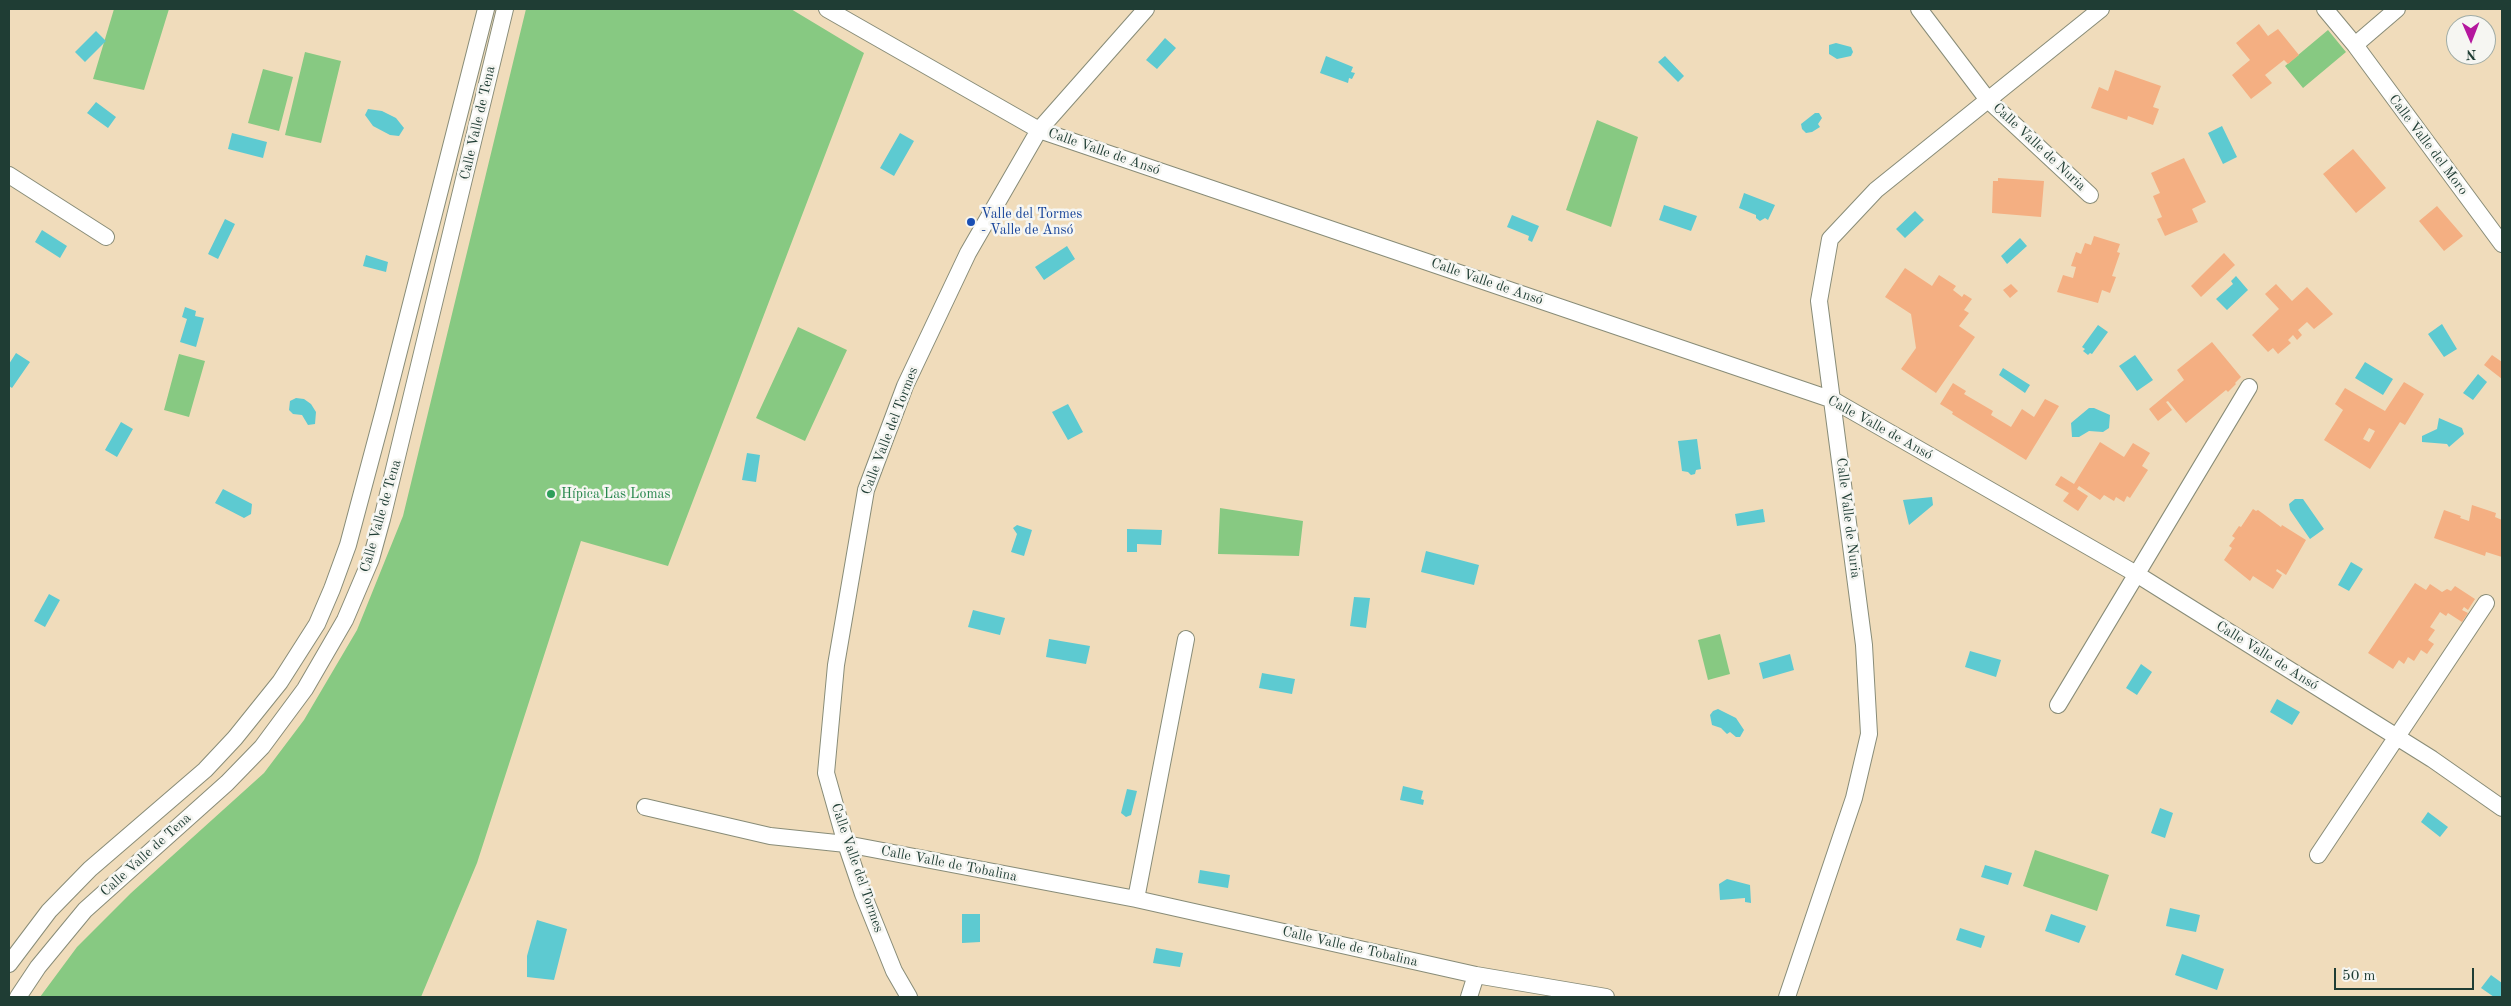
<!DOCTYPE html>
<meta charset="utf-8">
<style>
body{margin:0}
#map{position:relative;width:2511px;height:1006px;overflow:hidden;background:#f0dcbb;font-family:"Old Standard TT",serif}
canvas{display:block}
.frame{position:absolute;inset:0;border:10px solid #1f3d34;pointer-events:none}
.north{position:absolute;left:2446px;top:15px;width:50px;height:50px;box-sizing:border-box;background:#f6f6f2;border:1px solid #a0aca6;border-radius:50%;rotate:179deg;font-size:14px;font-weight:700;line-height:20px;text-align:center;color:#1f3d34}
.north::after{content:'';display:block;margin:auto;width:18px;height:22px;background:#b5179e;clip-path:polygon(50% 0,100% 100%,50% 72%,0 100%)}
.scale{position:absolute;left:2334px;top:968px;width:140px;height:22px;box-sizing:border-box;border:2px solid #1f3d34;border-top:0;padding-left:6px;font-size:15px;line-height:18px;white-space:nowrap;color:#1f3d34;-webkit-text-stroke:4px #f6f6f2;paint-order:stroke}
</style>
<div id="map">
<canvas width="2511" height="1006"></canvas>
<div class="frame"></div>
<div class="north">N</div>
<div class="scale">50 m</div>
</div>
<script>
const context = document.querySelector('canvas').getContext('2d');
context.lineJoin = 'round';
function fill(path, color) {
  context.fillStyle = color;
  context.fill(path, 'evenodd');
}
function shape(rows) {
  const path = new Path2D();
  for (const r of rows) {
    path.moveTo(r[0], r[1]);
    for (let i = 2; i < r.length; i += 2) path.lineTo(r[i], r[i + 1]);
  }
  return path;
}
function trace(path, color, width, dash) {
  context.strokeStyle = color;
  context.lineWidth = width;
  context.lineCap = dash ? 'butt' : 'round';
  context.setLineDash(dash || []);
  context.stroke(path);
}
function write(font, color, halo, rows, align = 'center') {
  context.font = font + ' "Old Standard TT",serif';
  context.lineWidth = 5;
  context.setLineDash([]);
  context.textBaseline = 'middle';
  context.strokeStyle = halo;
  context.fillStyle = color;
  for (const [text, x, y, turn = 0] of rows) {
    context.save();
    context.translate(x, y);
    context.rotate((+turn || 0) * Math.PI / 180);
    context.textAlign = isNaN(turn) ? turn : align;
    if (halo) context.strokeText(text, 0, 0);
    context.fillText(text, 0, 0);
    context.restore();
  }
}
fill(shape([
 [114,9,169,9,144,90,93,79],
 [526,9,791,9,864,53,668,566,581,541,477,863,421,997,40,997,77,947,131,893,264,773,304,720,357,630,403,516],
 [2328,30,2346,52,2303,88,2285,66],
 [305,52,341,61,321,143,285,135],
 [263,69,293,77,279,131,248,123],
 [1597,120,1638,137,1611,227,1566,210],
 [798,327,847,350,805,441,756,418],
 [179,354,205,361,189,417,164,410],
 [1220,508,1303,521,1299,556,1218,554],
 [1720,634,1730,674,1708,680,1698,640],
 [2035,850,2109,875,2097,911,2023,886]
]), '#87c982');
fill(shape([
 [96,31,106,41,85,62,75,52],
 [1165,38,1176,48,1157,69,1146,60],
 [1836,43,1851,47,1853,52,1851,56,1837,59,1829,54,1829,45],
 [1326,56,1353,67,1351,72,1355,73,1352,79,1349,78,1348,83,1320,73],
 [1665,56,1684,76,1678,82,1658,62],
 [96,102,116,117,108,128,87,113],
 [368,109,382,111,396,118,404,128,399,136,390,135,373,126,365,115],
 [1815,113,1819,113,1822,118,1818,124,1820,127,1812,132,1806,133,1802,129,1801,124],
 [2222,126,2237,157,2223,164,2208,133],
 [232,133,267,142,263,158,228,149],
 [900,133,914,141,894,176,880,168],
 [1744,193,1775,205,1768,220,1765,218,1760,221,1756,218,1756,215,1739,208],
 [1664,205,1697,216,1691,231,1659,220],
 [1915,211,1924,220,1905,238,1896,229],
 [1512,215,1539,226,1532,242,1528,240,1529,236,1507,227],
 [225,219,235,224,218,259,208,254],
 [42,230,67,246,60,258,35,242],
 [2020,238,2027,246,2007,264,2001,256],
 [1067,246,1075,259,1044,280,1035,267],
 [366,255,388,262,386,272,363,266],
 [2236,276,2248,290,2227,310,2216,299,2233,284,2231,281],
 [185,307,196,311,195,316,204,318,196,347,180,342,187,319,182,317],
 [2442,324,2457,349,2444,357,2428,334],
 [2098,325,2108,332,2092,354,2090,353,2088,355,2083,351,2085,349,2082,347],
 [16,353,30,362,12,388,9,386,9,364],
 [2135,355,2153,380,2137,391,2119,366],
 [2365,362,2393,379,2383,395,2355,378],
 [2003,368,2030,385,2025,393,1999,375],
 [2478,374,2487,382,2473,400,2463,393],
 [296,398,304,399,311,404,316,412,315,424,308,425,302,415,293,414,289,410,290,401],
 [1068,404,1083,432,1068,440,1052,412],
 [2089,408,2094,408,2110,415,2109,428,2103,432,2089,431,2079,437,2072,437,2071,423],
 [2439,418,2462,428,2464,434,2449,447,2447,444,2422,442,2422,436,2437,429],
 [121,422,133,429,117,457,105,450],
 [1697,439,1701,469,1696,470,1695,474,1691,475,1688,472,1682,471,1678,441],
 [747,453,760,455,756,482,742,480],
 [223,489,252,504,251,514,244,518,215,503],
 [1932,497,1933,505,1909,525,1903,500],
 [2295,499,2303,499,2324,529,2310,539,2290,510,2289,504],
 [1763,509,1765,522,1737,526,1735,514],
 [1017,525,1032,530,1024,556,1011,552,1017,534,1013,528],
 [1127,529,1162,530,1161,545,1137,544,1137,552,1127,552],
 [1426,551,1479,565,1474,585,1421,572],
 [2351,562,2363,569,2349,591,2338,585],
 [49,594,60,600,45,627,34,621],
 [1354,597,1370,598,1366,628,1350,626],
 [973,610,1005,618,1000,635,968,627],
 [1049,639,1090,646,1086,664,1046,657],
 [1970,651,2001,660,1996,677,1965,667],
 [1790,654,1794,670,1763,679,1759,663],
 [2141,664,2152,672,2137,695,2126,688],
 [1262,673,1295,679,1292,694,1259,688],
 [2277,699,2300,712,2292,725,2270,712],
 [1718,709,1736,718,1744,730,1740,737,1736,737,1730,732,1727,734,1721,728,1712,725,1710,715,1713,711],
 [1403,786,1423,791,1421,799,1424,800,1423,805,1400,800],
 [1127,789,1137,791,1131,815,1126,817,1121,813],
 [2160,808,2173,813,2165,838,2151,833],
 [2428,812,2448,827,2440,837,2421,822],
 [1985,865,2012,873,2008,885,1981,877],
 [1200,870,1230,875,1228,888,1198,883],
 [1727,879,1750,885,1751,903,1745,902,1745,898,1720,900,1719,884],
 [2170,908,2200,915,2196,932,2166,926],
 [962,914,980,914,980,942,962,943],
 [2051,914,2086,926,2079,943,2045,931],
 [537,920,567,929,554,980,527,977,527,956],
 [1960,928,1985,936,1981,948,1956,940],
 [1156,948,1183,953,1180,967,1153,963],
 [2182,954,2224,969,2217,990,2175,975],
 [2491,975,2502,983,2502,997,2494,997,2481,988]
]), '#5dcad1');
fill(shape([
 [2259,24,2268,36,2278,29,2299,55,2288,64,2284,60,2265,75,2272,83,2251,99,2232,75,2250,60,2236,43],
 [2115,70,2161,86,2153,107,2159,109,2153,125,2128,116,2127,120,2091,108,2099,87,2108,91],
 [2353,149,2386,188,2356,213,2323,174],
 [2184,158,2206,202,2192,209,2198,222,2165,236,2157,219,2162,217,2153,196,2160,193,2151,173],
 [1998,178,2044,181,2041,217,1992,213,1993,181,1998,181],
 [2437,206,2463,236,2444,251,2419,221],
 [2094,236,2120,244,2117,252,2120,253,2112,276,2116,277,2110,293,2102,290,2098,303,2057,292,2063,275,2073,278,2076,267,2071,266,2076,252,2081,254,2085,243,2091,245],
 [2224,253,2235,265,2201,297,2191,286],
 [1905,268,1932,286,1939,275,1956,286,1953,290,1962,297,1964,294,1972,299,1964,310,1969,313,1959,326,1975,337,1936,393,1901,369,1916,348,1911,314,1885,297],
 [2011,284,2018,291,2010,298,2003,290],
 [2276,284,2292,301,2307,287,2333,314,2314,329,2307,322,2298,330,2302,335,2297,340,2293,335,2288,340,2291,343,2278,354,2273,348,2268,352,2252,335,2279,309,2265,294],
 [2212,342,2241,377,2235,383,2236,384,2228,392,2226,390,2186,423,2168,401,2166,402,2172,410,2158,421,2149,409,2184,380,2177,370],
 [2492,355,2502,362,2502,379,2484,365],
 [2404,382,2424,394,2405,425,2400,422,2370,469,2324,440,2343,410,2335,404,2345,388,2385,411],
 [2369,428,2375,431,2369,442,2363,439],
 [1953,383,1966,391,1964,394,1993,411,1991,415,2011,427,2022,409,2034,417,2045,399,2059,406,2026,460,1952,414,1953,412,1940,404],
 [2100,442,2124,457,2133,443,2150,453,2142,466,2148,470,2130,498,2127,496,2124,502,2116,497,2114,501,2104,495,2100,500,2079,486,2077,489,2088,496,2078,511,2063,501,2069,493,2055,485,2061,476,2074,484],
 [2472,505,2496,513,2495,517,2502,520,2502,557,2486,552,2485,556,2434,538,2444,510,2461,516,2460,518,2469,521],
 [2253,509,2256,511,2258,510,2281,527,2282,525,2306,540,2286,575,2277,569,2276,571,2282,575,2273,589,2253,576,2250,581,2224,560,2232,548,2229,546,2235,538,2232,536,2239,526,2241,527],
 [2415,583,2426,590,2430,584,2442,592,2447,589,2451,591,2455,586,2475,599,2468,610,2464,607,2462,610,2468,613,2462,622,2448,613,2446,616,2440,612,2430,627,2435,630,2428,640,2434,644,2427,654,2421,650,2414,661,2408,657,2404,664,2399,660,2393,669,2368,653]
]), '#f4af82');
const street = shape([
 [827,9,1039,130,1833,400,2138,575,2432,759,2502,808],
 [1919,9,1988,100,2090,195],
 [2325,9,2355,45,2502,244],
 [2355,45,2397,9],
 [9,175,106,237],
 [2058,705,2249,387],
 [645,807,770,836,846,844,1136,899,1476,975,1606,997],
 [2318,855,2486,603],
 [1136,899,1186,639],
 [9,964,49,911,90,869,205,770,235,738,280,682,317,624,332,589,348,545,384,410,486,9],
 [18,997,38,967,85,910,227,783,262,747,305,689,345,620,371,559,382,519,505,9],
 [909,997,894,971,863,894,846,844,826,773,836,665,866,490,905,386,968,253,1039,130,1146,9],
 [1469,997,1476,975],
 [1787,997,1854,798,1869,734,1864,645,1819,301,1830,239,1876,190,2101,9]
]);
trace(street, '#888c78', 18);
trace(street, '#fff', 16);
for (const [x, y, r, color] of [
 [971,222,5,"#1a4fb4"],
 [551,494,5,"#2e9e5b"]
]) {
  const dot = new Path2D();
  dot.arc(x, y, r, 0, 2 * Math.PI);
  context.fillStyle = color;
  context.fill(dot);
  trace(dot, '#f6f6f2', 2);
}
write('14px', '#1f3d34', '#f6f6f2', [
 ["Calle Valle de Tena",478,123,-77],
 ["Calle Valle del Moro",2428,145,53],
 ["Calle Valle de Nuria",2039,147,43],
 ["Calle Valle de Ansó",1104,152,19],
 ["Calle Valle de Ansó",1487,282,19],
 ["Calle Valle de Ansó",1880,428,29],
 ["Calle Valle del Tormes",890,431,-69],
 ["Calle Valle de Tena",381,516,-74],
 ["Calle Valle de Nuria",1848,518,83],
 ["Calle Valle de Ansó",2267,656,32],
 ["Calle Valle de Tena",146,855,-42],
 ["Calle Valle de Tobalina",949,864,11],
 ["Calle Valle del Tormes",857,868,71],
 ["Calle Valle de Tobalina",1350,947,13]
]);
write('14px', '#164399', '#f6f6f2', [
 ["Valle del Tormes",981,214],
 ["- Valle de Ansó",981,230]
], 'left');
write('14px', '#27864d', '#f6f6f2', [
 ["Hípica Las Lomas",561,494]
], 'left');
</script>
